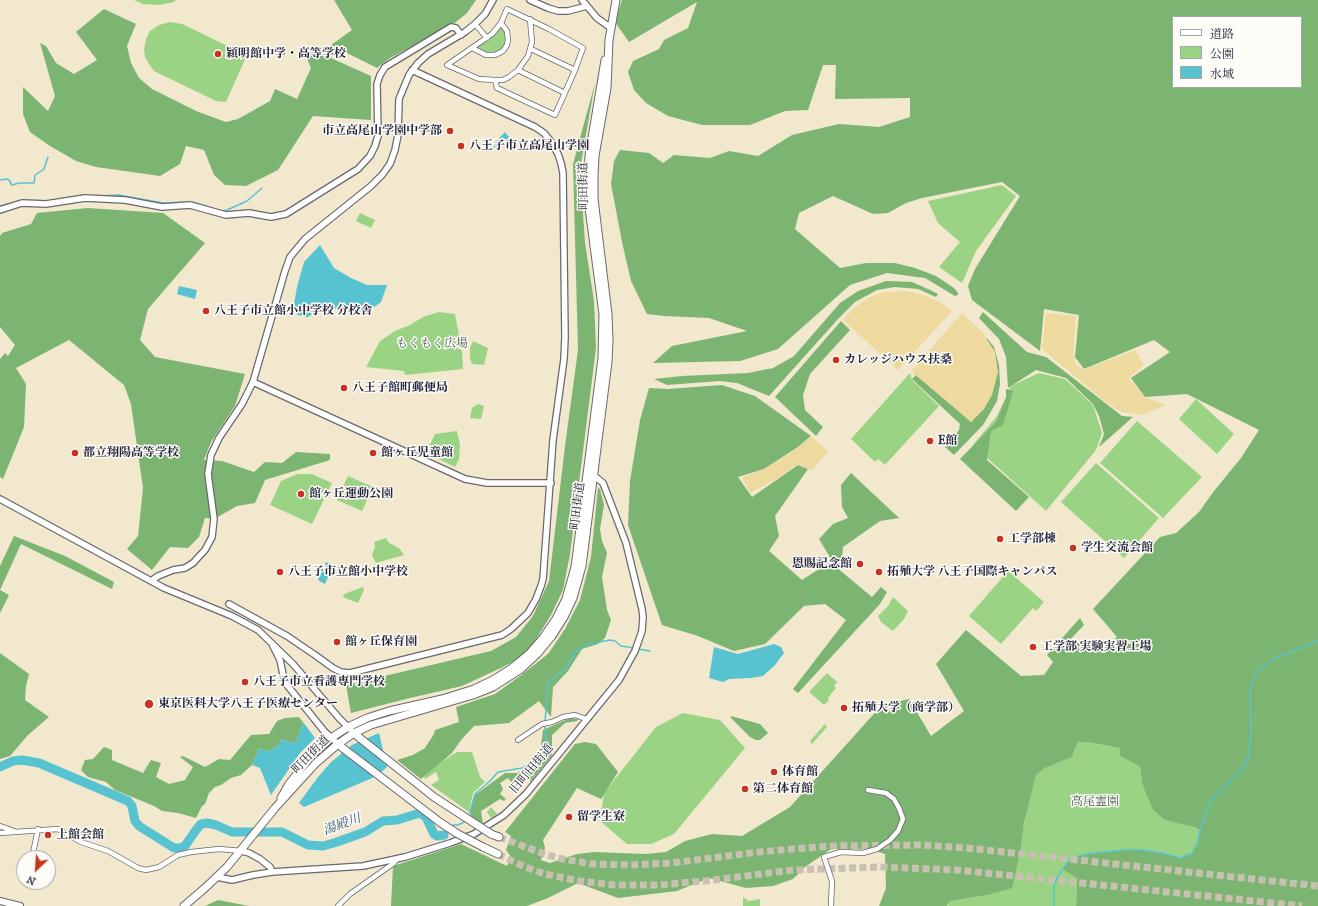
<!DOCTYPE html>
<meta charset="utf-8">
<style>
body{margin:0}
#map{position:relative;width:1318px;height:906px;overflow:hidden;background:#f1e8ce;font-family:"IM FELL French Canon","Noto Serif JP",serif}
canvas{display:block}
.legend{position:absolute;left:1172px;top:16px;width:130px;height:72px;box-sizing:border-box;background:#fdfcf7;border:1px solid #a5a5ac;margin:0;padding:5px 7px;list-style:none;font-size:12px;color:#22223b}
.legend li{display:flex;align-items:center;gap:8px;height:20px}
.legend b{width:20px;border:1px solid #a5a5ac}
.north{position:absolute;left:16px;top:850px;width:40px;height:40px;box-sizing:border-box;background:#fdfcf7;border:1px solid #a5a5ac;border-radius:50%;rotate:205deg;font-size:11px;font-weight:700;line-height:16px;text-align:center;color:#22223b}
.north::after{content:'';display:block;margin:auto;width:14px;height:18px;background:#c8321e;clip-path:polygon(50% 0,100% 100%,50% 72%,0 100%)}
</style>
<div id="map">
<canvas width="1318" height="906"></canvas>
<ul class="legend">
<li><b style="height:5px;background:#fff"></b>道路</li>
<li><b style="height:11px;background:#9bd385"></b>公園</li>
<li><b style="height:11px;background:#57c3d1"></b>水域</li>
</ul>
<div class="north">N</div>
</div>
<script>
const context = document.querySelector('canvas').getContext('2d');
context.lineJoin = 'round';
function fill(path, color) {
  context.fillStyle = color;
  context.fill(path, 'evenodd');
}
function shape(rows) {
  const path = new Path2D();
  for (const r of rows) {
    path.moveTo(r[0], r[1]);
    for (let i = 2; i < r.length; i += 2) path.lineTo(r[i], r[i + 1]);
  }
  return path;
}
function trace(path, color, width, dash) {
  context.strokeStyle = color;
  context.lineWidth = width;
  context.lineCap = dash ? 'butt' : 'round';
  context.setLineDash(dash || []);
  context.stroke(path);
}
function write(font, color, halo, rows, align = 'center') {
  context.font = font + ' "IM FELL French Canon","Noto Serif JP",serif';
  context.lineWidth = 3;
  context.setLineDash([]);
  context.textBaseline = 'middle';
  context.strokeStyle = halo;
  context.fillStyle = color;
  for (const [text, x, y, turn = 0] of rows) {
    context.save();
    context.translate(x, y);
    context.rotate((+turn || 0) * Math.PI / 180);
    context.textAlign = isNaN(turn) ? turn : align;
    if (halo) context.strokeText(text, 0, 0);
    context.fillText(text, 0, 0);
    context.restore();
  }
}
fill(shape([
 [134,0,176,0,174,2,159,5,143,4],
 [170,22,182,24,238,51,246,57,226,102,216,101,154,71,149,64,145,57,144,49,146,39,150,31,159,25],
 [500,28,503,28,507,39,502,49,495,53,486,54,478,50,478,46,488,39],
 [1002,185,1016,196,976,251,962,283,939,267,960,242,938,223,928,201],
 [360,213,375,220,371,228,356,221],
 [439,312,455,314,462,351,463,369,405,375,404,371,366,367,380,341,395,331,410,325,423,317],
 [473,341,488,348,484,365,472,364,470,358,470,348],
 [910,373,912,380,939,406,885,465,878,459,875,462,851,439],
 [1039,373,1065,379,1093,405,1102,433,1096,450,1046,511,973,445,997,416,1011,386],
 [1196,399,1234,434,1217,454,1179,419],
 [478,404,484,406,481,419,470,418,472,408],
 [1137,421,1202,477,1163,518,1100,463],
 [457,431,460,445,459,459,455,467,426,453,435,434],
 [1096,463,1159,518,1124,558,1061,502],
 [297,474,312,474,332,483,312,524,270,505,281,481],
 [348,476,373,487,362,511,337,500],
 [386,538,389,543,399,548,404,555,376,563,372,555,375,547,374,542],
 [1008,571,1044,602,1036,611,1033,608,1001,644,969,616],
 [363,587,364,590,358,603,343,597,344,594],
 [893,597,908,611,904,619,893,631,881,622,878,616,888,606],
 [827,673,837,682,834,686,836,688,828,698,829,700,824,705,809,692],
 [683,713,720,720,745,748,674,834,651,844,627,844,600,821,604,793,656,727],
 [825,724,827,727,812,744,810,741],
 [1078,742,1087,742,1120,748,1120,756,1140,767,1142,783,1194,827,1200,830,1198,843,1191,854,1180,858,1162,853,1142,850,1123,850,1087,854,1077,878,1076,906,948,906,950,901,988,895,999,891,1021,838,1029,800,1036,775,1045,768,1072,757],
 [457,752,472,752,480,777,485,782,473,793,469,812,431,785,439,780,436,772,425,779,424,777,435,766],
 [491,807,497,814,491,818,487,812],
 [743,897,749,901,760,899,760,906,743,906]
]), '#9bd385');
fill(shape([
 [334,0,476,0,467,13,456,22,390,58,377,68,331,45,352,30],
 [622,0,1318,0,1318,906,1076,906,1077,878,1063,869,1067,862,1076,857,1087,854,1123,850,1142,850,1162,853,1180,858,1192,854,1198,843,1200,830,1194,827,1165,820,1153,810,1142,783,1140,767,1120,756,1120,748,1087,742,1078,742,1072,757,1045,768,1036,775,1024,823,1020,852,1012,888,988,895,950,901,947,906,879,906,886,888,885,854,873,850,858,849,831,849,805,867,793,879,773,886,746,888,709,878,677,891,618,898,578,883,548,898,527,906,391,906,393,866,461,844,507,866,511,857,506,850,511,836,505,832,575,744,585,742,596,744,618,772,601,799,577,788,543,840,545,848,541,860,550,863,577,854,594,852,646,854,666,852,685,841,712,834,742,836,790,807,881,706,909,699,931,736,964,711,936,664,966,630,1021,676,1044,675,1053,662,1047,655,1080,618,1084,625,1068,642,1083,643,1104,649,1117,637,1093,609,1160,537,1176,533,1199,512,1214,491,1241,458,1259,430,1187,394,1145,397,1131,378,1170,352,1154,340,1084,369,1075,357,1079,315,1044,309,1040,351,972,300,968,286,975,269,1020,196,1002,182,922,198,906,203,888,213,873,214,833,196,799,213,795,229,840,268,866,263,895,263,915,268,936,276,954,288,958,293,958,295,955,296,925,278,887,273,850,285,778,349,740,361,653,363,672,346,747,331,709,318,664,316,647,314,631,281,622,242,611,184,614,161,620,150,649,153,663,163,674,155,710,158,729,151,758,156,792,135,839,124,879,127,910,117,910,98,835,99,836,65,823,65,808,110,785,111,750,125,702,125,668,116,646,103,634,90,628,72,633,61,659,49,664,40,688,28,697,2,629,42,615,22],
 [1173,17,1301,17,1301,87,1173,87],
 [104,9,136,24,127,46,131,63,139,78,152,89,196,111,226,122,238,119,270,101,275,89,297,99,311,68,302,47,304,46,371,76,371,120,313,116,278,170,246,186,225,185,214,175,204,150,186,146,180,164,160,176,96,167,76,161,50,146,30,132,23,114,23,87,48,111,55,96,40,43,46,46,56,63,74,74,97,60,76,32],
 [595,83,580,169,585,243,594,301,596,348,570,554,563,590,551,615,535,641,521,657,503,667,462,686,410,698,351,713,346,685,491,651,516,637,533,616,549,581,565,446,578,350,573,164],
 [88,208,163,213,205,243,148,309,140,340,155,357,245,374,235,406,211,442,204,460,222,461,254,472,265,462,282,463,296,452,330,454,330,460,265,480,255,503,237,506,214,519,205,518,199,537,188,548,170,547,152,570,127,549,138,536,143,488,131,404,124,385,69,340,16,368,26,384,24,427,3,479,0,477,0,359,5,353,8,356,15,345,0,327,0,236,2,233,31,224,37,213],
 [886,281,912,282,930,290,938,294,936,297,918,289,895,287,877,290,855,302,838,319,769,396,737,383,720,381,667,385,654,379,682,376,748,373,773,368,794,356,840,303,858,291],
 [983,312,1027,352,1046,357,1122,416,1133,417,1099,447,1104,434,1099,416,1093,404,1066,378,1036,370,1008,388,1006,357,999,339,979,318],
 [841,321,850,330,810,374,803,395,805,410,823,427,816,436,775,397],
 [987,338,994,347,999,365,1000,384,997,401,983,425,954,455,945,447,959,430,960,424,912,379,916,375,972,422,984,340],
 [722,385,755,396,811,436,798,447,764,469,738,477,752,497,798,465,808,469,775,516,779,536,769,551,802,580,830,562,872,597,881,587,887,592,880,604,798,693,793,689,846,620,825,604,804,606,765,644,734,651,698,636,662,625,628,525,630,481,640,420,649,388,668,389],
 [1006,389,1013,391,1003,425,991,431,987,460,1029,497,1016,511,960,459,996,422,1006,398],
 [851,473,899,518,880,521,843,547,841,569,831,559,819,539,833,524,848,518,842,507,841,485],
 [598,488,600,489,604,505,600,529,602,541,607,553,602,577,607,610,611,620,605,638,598,644,582,649,568,671,553,687,551,717,539,701,509,723,474,726,461,740,452,753,421,779,397,760,413,755,425,748,434,734,435,730,459,722,456,707,495,694,520,676,548,654,565,629,580,600,591,557],
 [14,536,65,556,114,582,112,589,21,544,0,590,9,595,0,613,0,566],
 [0,653,29,674,26,686,25,700,49,717,28,735,10,756,0,759],
 [731,716,760,724,768,733,760,740,756,740,750,737,731,718],
 [299,717,303,722,296,743,289,742,282,739,278,746,269,751,259,749,252,765,241,775,231,778,221,785,215,787,209,793,205,804,202,806,196,818,178,813,162,811,154,806,115,790,106,782,88,777,81,770,85,760,93,759,104,747,112,750,112,760,143,773,151,760,161,763,156,777,169,784,185,780,193,767,180,757,183,756,205,767,219,759,230,760,251,735,269,734,277,721,285,718],
 [570,718,578,719,577,721,565,723,552,735,552,755,531,781,521,775,513,780,513,784,508,778,500,783,503,789,500,794,506,799,504,801,500,799,481,811,483,823,474,820,471,816,471,807,475,795,505,773,517,773,529,767,543,756,541,745,543,730],
 [218,900,249,906,205,906]
]), '#7cb572');
fill(shape([
 [905,291,920,294,940,302,952,311,898,370,843,320,854,308,868,298,884,292],
 [962,313,983,333,995,352,998,372,992,395,984,409,971,422,911,371],
 [1046,313,1076,316,1073,353,1076,364,1082,369,1097,365,1135,350,1144,365,1129,378,1145,397,1166,405,1142,415,1121,412,1102,399,1042,349],
 [811,436,828,452,813,469,810,470,798,464,777,479,750,493,742,478,766,468,795,450]
]), '#eeda9e');
fill(shape([
 [505,132,509,137,497,150,492,145],
 [320,245,334,268,351,278,367,285,387,285,381,302,365,314,341,312,325,305,308,317,298,315,293,310,297,287,304,262],
 [179,286,197,290,195,299,177,294],
 [326,562,333,565,325,584,318,580],
 [774,644,781,647,784,653,775,665,763,676,751,678,729,679,723,682,709,678,714,647,738,654],
 [303,722,315,738,300,753,271,795,260,768,252,765,259,749,269,751,278,746,282,739,289,742,296,743],
 [379,733,387,767,377,776,304,807,299,803,318,777,331,762,352,745]
]), '#57c3d1');
trace(shape([
 [0,180,7,179,9,180,12,185,19,183,34,183,35,175,44,169,48,157],
 [97,196,119,195,163,203,193,202,221,211,227,210,247,201,262,188],
 [60,199,83,195],
 [0,206,23,200,50,201],
 [638,649,650,651],
 [545,722,548,683,567,667,576,652,585,645,610,640,615,641,621,646,634,648],
 [469,816,475,794,490,781,498,772,522,768,530,764,542,753,547,744,545,732,545,725],
 [451,826,454,825,458,825,466,821],
 [444,835,447,831],
 [1054,906,1054,887,1058,876,1067,863,1075,857,1086,854,1124,850,1142,850,1162,853,1180,858,1192,853,1198,841,1200,830,1209,804,1219,792,1244,767,1248,758,1251,732,1250,693,1251,685,1257,672,1273,659,1318,641]
]), '#57c3d1', 1.5);
trace(shape([
 [0,767,13,761,22,760,39,763,128,801,132,806,135,821,139,826,174,848,180,848,185,846,196,830,201,824,207,823,216,825,232,832,282,832,308,845,323,846,337,842,365,832,383,821,397,820,420,813,426,817,434,834,437,836,444,835]
]), '#57c3d1', 9);
trace(shape([
 [499,837,544,854,563,859,592,864,629,865,672,863,759,852,792,849,834,846,922,845,967,848,1318,886],
 [498,854,525,867,545,874,579,881,614,885,660,885,714,880,793,870,880,867,957,870,1302,906]
]), '#c8c0b1', 7, [7, 3.5]);
const minor = shape([
 [475,24,487,38],
 [472,48,486,55,495,55,503,51,507,45,508,40,507,31,501,23],
 [531,49,575,70],
 [518,70,565,93],
 [495,80,497,88,555,115,575,70,583,48,549,29,507,9,501,23,492,34,447,65,479,79,495,80,503,80,509,77,518,70,528,56,532,42,530,19],
 [518,740,542,724,552,722,563,717,575,715,586,719],
 [0,826,14,831],
 [0,833,58,829,81,842,108,851,138,868,146,870,159,867,178,855,191,852,219,849,242,851],
 [32,858,38,829],
 [338,906,350,894,394,863,397,859],
 [831,906,832,881,824,857,841,852,863,853,877,849,890,840,898,831,903,819,899,808,894,799,886,793,868,790]
]);
const tertiary = shape([
 [530,0,548,8,558,11,568,11,587,6],
 [582,0,597,18,611,28],
 [0,210,22,203,46,204,85,198,125,200,162,207,190,205,226,215,249,213,271,217,286,214,358,169,370,156,375,146,378,136,377,84,380,75,385,67,451,27,456,28,461,35],
 [253,382,465,479,487,483,551,483],
 [0,499,164,588,232,616,258,630,293,664,339,718,354,733],
 [151,581,158,576,173,570,185,568,193,563,205,550,212,537,214,519,208,474,211,455,219,438,242,404,253,382,285,271,290,257,305,239,371,186,382,175,390,164,395,150,398,135,399,99,409,75,418,63,428,54,465,32,475,24,485,14,493,0],
 [229,604,287,636,315,655,333,668,341,672,350,673,502,635,511,629,528,613,536,599,541,586,543,579,553,440,564,359,565,337,563,173,561,163,558,154,552,143,544,133,535,127,412,70],
 [273,646,280,660,284,679,287,685,324,731,338,744],
 [242,851,249,853,260,859,270,867,272,872],
 [217,877,232,880,253,875,272,872,363,866,405,857,450,843,474,834,504,815,526,794,619,680,635,651,642,631,643,617,642,609,626,543,603,483,592,474]
]);
const secondary = shape([
 [0,901,20,906]
]);
const primary = shape([
 [281,798,289,784,311,756,331,738,348,727,367,718,389,711,442,699,474,689,493,680,512,668,529,654,543,638,556,619,566,599,575,567,602,358,603,314,589,208,588,183,589,156,605,60],
 [184,906,205,888,227,867,275,808,316,763,338,744,354,733,371,725,473,695,493,687,521,669,538,653,552,636,564,617,573,598,582,566,608,362,609,341,608,314,594,199,594,176,595,156,607,88,609,40,616,0]
]);
const trunk = shape([
 [354,733,361,739],
 [338,744,344,749],
 [491,834,499,837],
 [483,847,498,854]
]);
trace(minor, '#6a676e', 6);
trace(tertiary, '#6a676e', 8);
trace(secondary, '#6a676e', 8);
trace(primary, '#6a676e', 9);
trace(trunk, '#6a676e', 9);
trace(minor, '#fff', 4.5);
trace(tertiary, '#fff', 5.5);
trace(secondary, '#fff', 6);
trace(primary, '#fff', 7);
trace(trunk, '#fff', 7);
const trunkBridge = shape([
 [361,739,434,797,491,834],
 [344,749,441,823,458,834,483,847]
]);
trace(trunkBridge, '#6a676e', 9, []);
trace(trunkBridge, '#fff', 7);
for (const [x, y, r, color] of [
 [218,54,4,"#c8321e"],
 [450,131,4,"#c8321e"],
 [461,146,4,"#c8321e"],
 [206,311,4,"#c8321e"],
 [836,360,4,"#c8321e"],
 [344,388,4,"#c8321e"],
 [930,441,4,"#c8321e"],
 [75,453,4,"#c8321e"],
 [373,453,4,"#c8321e"],
 [301,494,4,"#c8321e"],
 [1000,539,4,"#c8321e"],
 [1073,548,4,"#c8321e"],
 [860,564,4,"#c8321e"],
 [280,572,4,"#c8321e"],
 [879,572,4,"#c8321e"],
 [337,642,4,"#c8321e"],
 [1033,647,4,"#c8321e"],
 [245,682,4,"#c8321e"],
 [149,704,5,"#c8321e"],
 [844,708,4,"#c8321e"],
 [774,772,4,"#c8321e"],
 [745,789,4,"#c8321e"],
 [569,817,4,"#c8321e"],
 [48,835,4,"#c8321e"]
]) {
  const dot = new Path2D();
  dot.arc(x, y, r, 0, 2 * Math.PI);
  context.fillStyle = color;
  context.fill(dot);
  trace(dot, '#fdfcf7', 1.5);
}
write('bold 12px', '#22223b', '#fdfcf7', [
 ["穎明館中学・高等学校",226,54],
 ["市立高尾山学園中学部",442,131,"right"],
 ["八王子市立高尾山学園",469,146],
 ["八王子市立館小中学校 分校舎",214,311],
 ["カレッジハウス扶桑",844,360],
 ["八王子館町郵便局",352,388],
 ["E館",938,441],
 ["都立翔陽高等学校",83,453],
 ["館ヶ丘児童館",381,453],
 ["館ヶ丘運動公園",309,494],
 ["工学部棟",1008,539],
 ["学生交流会館",1081,548],
 ["恩賜記念館",852,564,"right"],
 ["八王子市立館小中学校",288,572],
 ["拓殖大学 八王子国際キャンパス",887,572],
 ["館ヶ丘保育園",345,642],
 ["工学部 実験実習工場",1041,647],
 ["八王子市立看護専門学校",253,682],
 ["東京医科大学八王子医療センター",158,704],
 ["拓殖大学（商学部）",852,708],
 ["体育館",782,772],
 ["第二体育館",753,789],
 ["留学生寮",577,817],
 ["上館会館",56,835]
], 'left');
write('12px', '#22223b', '#fdfcf7', [
 ["町田街道",584,186,-91],
 ["町田街道",578,506,-83],
 ["町田街道",311,755,-45],
 ["旧町田街道",532,769,-50]
]);
write('12px', '#4c6055', '#fdfcf7', [
 ["もくもく広場",432,344],
 ["高尾霊園",1095,802]
]);
write('italic 13px', '#355a70', '#fdfcf7', [
 ["湯殿川",342,825,-20]
]);
</script>
